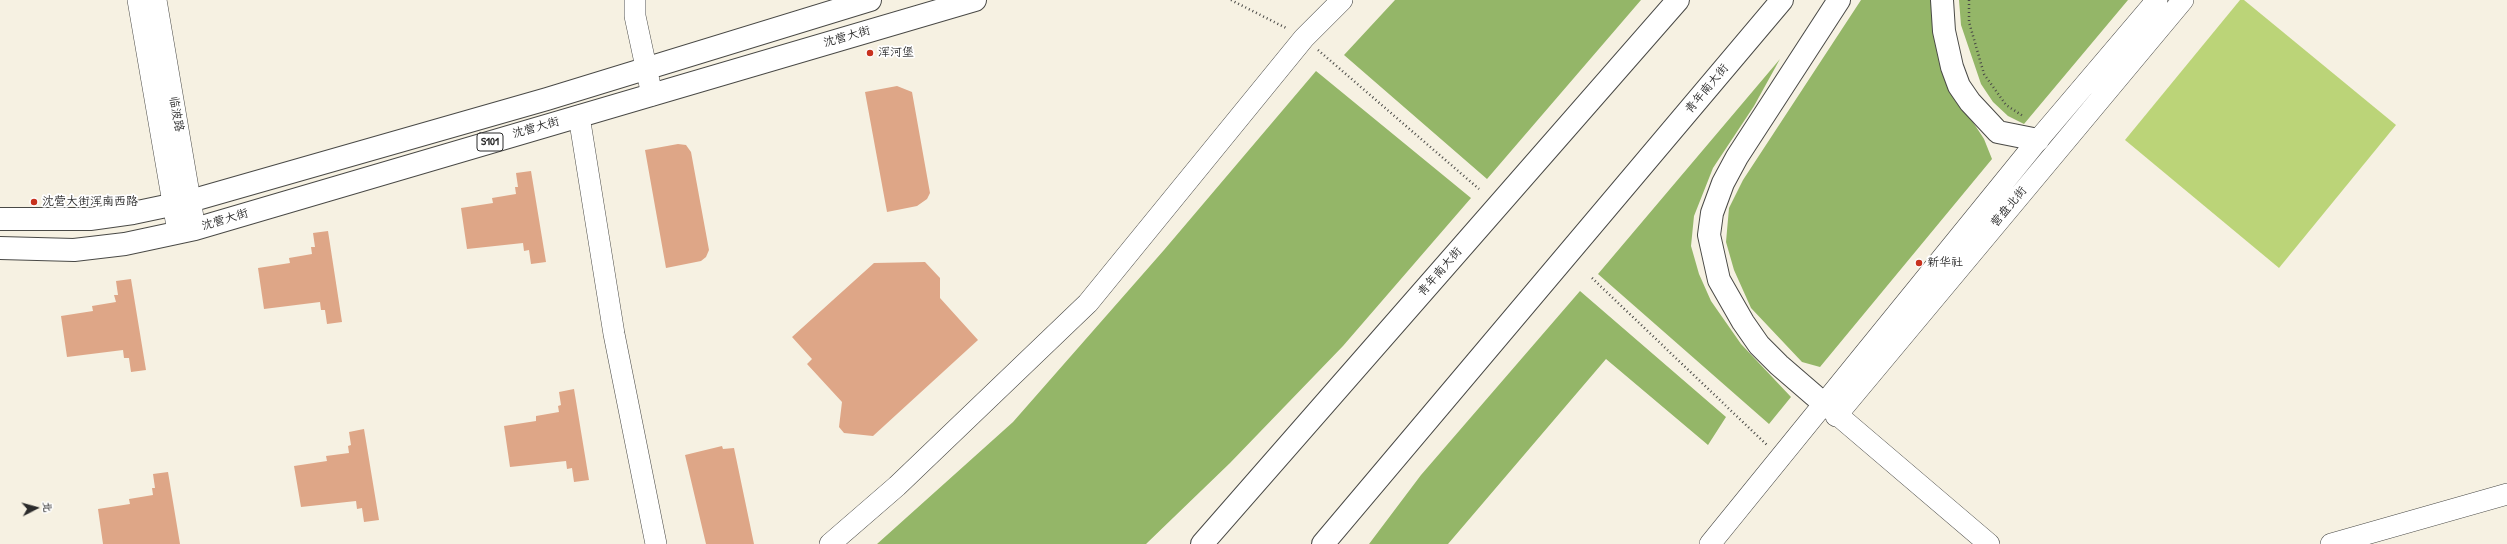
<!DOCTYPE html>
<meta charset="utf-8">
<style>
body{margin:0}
#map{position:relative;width:2507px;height:544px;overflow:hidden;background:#f6f1e2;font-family:"Patrick Hand","LXGW WenKai TC",sans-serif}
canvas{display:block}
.north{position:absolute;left:16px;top:488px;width:40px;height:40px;-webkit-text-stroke:3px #fff;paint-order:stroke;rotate:84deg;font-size:11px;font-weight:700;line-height:16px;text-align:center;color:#2b2b2b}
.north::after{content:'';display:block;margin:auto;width:14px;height:18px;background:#2b2b2b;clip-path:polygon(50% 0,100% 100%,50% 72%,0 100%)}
</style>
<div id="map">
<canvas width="2507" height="544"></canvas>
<div class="north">北</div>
</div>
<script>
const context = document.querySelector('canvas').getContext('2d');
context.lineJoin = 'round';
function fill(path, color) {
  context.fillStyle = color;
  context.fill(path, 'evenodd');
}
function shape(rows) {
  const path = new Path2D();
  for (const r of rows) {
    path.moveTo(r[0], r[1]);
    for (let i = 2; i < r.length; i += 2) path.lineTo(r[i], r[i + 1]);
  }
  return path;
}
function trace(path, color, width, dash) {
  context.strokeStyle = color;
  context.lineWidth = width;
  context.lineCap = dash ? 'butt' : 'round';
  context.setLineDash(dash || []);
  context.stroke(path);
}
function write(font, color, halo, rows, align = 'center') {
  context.font = font + ' "Patrick Hand","LXGW WenKai TC",sans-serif';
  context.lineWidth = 3.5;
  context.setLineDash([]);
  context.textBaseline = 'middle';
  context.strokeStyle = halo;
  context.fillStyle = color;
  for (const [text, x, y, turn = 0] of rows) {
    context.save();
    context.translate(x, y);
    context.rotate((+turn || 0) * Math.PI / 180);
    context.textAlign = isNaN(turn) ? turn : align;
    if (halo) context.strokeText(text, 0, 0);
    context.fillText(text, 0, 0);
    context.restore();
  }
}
fill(shape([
 [2240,0,2244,0,2396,125,2279,268,2125,140]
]), '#bbd478');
fill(shape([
 [1395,0,1641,0,1487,179,1344,55],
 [1861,0,1933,0,1967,113,1984,139,1992,159,1820,367,1802,362,1751,308,1734,270,1726,242,1729,208,1743,180],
 [1959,0,2128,0,2024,124,2008,116,1993,102,1981,84,1961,25],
 [1780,59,1754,106,1713,168,1694,216,1691,246,1699,274,1711,301,1741,344,1791,397,1769,424,1598,274],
 [1316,71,1471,198,1343,346,1230,463,1146,544,877,544,1013,422,1164,250],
 [1580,291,1726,417,1708,445,1606,359,1448,544,1369,544,1421,475]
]), '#94b668');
fill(shape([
 [897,86,912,92,930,193,927,199,917,206,887,212,865,92],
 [678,144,686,145,691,152,709,250,706,257,701,261,666,268,645,150],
 [531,171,546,262,531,264,529,250,524,251,523,243,467,249,461,208,493,203,492,198,516,194,515,187,518,187,516,173],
 [328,231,342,322,327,324,325,310,321,310,320,302,264,309,258,268,290,263,289,258,312,254,311,247,315,247,313,233],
 [925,262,940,278,940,298,978,340,873,436,844,433,839,427,842,402,807,364,812,359,792,337,874,263],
 [131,279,146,370,131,372,129,358,124,358,123,350,67,357,61,316,93,311,92,306,116,302,114,295,118,295,116,281],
 [574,389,589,480,574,482,572,468,567,469,566,461,510,467,504,426,536,421,536,416,559,412,558,406,561,405,559,392],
 [364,429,379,520,364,522,362,508,357,509,356,501,301,507,294,466,327,461,326,456,349,453,348,446,351,445,349,432],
 [722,446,723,449,734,448,754,544,706,544,685,455],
 [168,472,180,544,103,544,98,509,130,504,129,499,153,495,152,488,155,488,153,474]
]), '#dea687');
const minor = shape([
 [138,0,178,232],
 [156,0,195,229],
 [635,0,635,16,652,95],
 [579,116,614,334,656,544],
 [1827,406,1989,544],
 [1836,416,2183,0],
 [830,544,897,486,1088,303,1304,38,1342,0],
 [1710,544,2038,140,2157,0],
 [2331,544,2507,494]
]);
const major = shape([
 [0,219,90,219,133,213,190,201,547,99,870,0],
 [0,248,74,250,125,244,195,229,975,0]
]);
const highway = shape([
 [1942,0,1944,31,1952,67,1959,86,1970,102,1998,132,2038,140],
 [1823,403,1779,365,1759,345,1743,322,1719,280,1709,235,1712,213,1723,183,1737,157,1839,0],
 [1202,544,1678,0],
 [1323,544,1782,0]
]);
trace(minor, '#494946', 22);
trace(major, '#494946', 24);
trace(highway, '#494946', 24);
trace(shape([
 [1231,0,1288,29],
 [1969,0,1969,22,1984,74,2006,105,2023,116],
 [1318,50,1479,189],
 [1592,278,1767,445]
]), '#494946', 2.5, [1, 3]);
trace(minor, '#fff', 21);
trace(major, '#fff', 22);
trace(highway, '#fff', 22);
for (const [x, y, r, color] of [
 [870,53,4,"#c8321e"],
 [34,202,4,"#c8321e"],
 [1919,263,4,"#c8321e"]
]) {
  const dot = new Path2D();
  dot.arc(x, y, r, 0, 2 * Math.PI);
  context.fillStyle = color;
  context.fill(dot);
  trace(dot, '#fff', 1.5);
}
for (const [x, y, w] of [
 [490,142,26]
]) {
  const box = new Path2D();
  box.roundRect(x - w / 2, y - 9, w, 18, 3);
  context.fillStyle = '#fff';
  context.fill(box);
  trace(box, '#2b2b2b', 1);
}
write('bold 11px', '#2b2b2b', null, [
 ["S101",490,142]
]);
write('12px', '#2b2b2b', '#fff', [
 ["沈营大街",847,37,-16],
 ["青年南大街",1707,89,-50],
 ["临波路",176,114,80],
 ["沈营大街",536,128,-16],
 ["营盘北街",2009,207,-50],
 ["沈营大街",225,220,-17],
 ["青年南大街",1440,272,-49]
]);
write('12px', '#2b2b2b', '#fff', [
 ["浑河堡",878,53],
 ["沈营大街浑南西路",42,202],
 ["新华社",1927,263]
], 'left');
</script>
